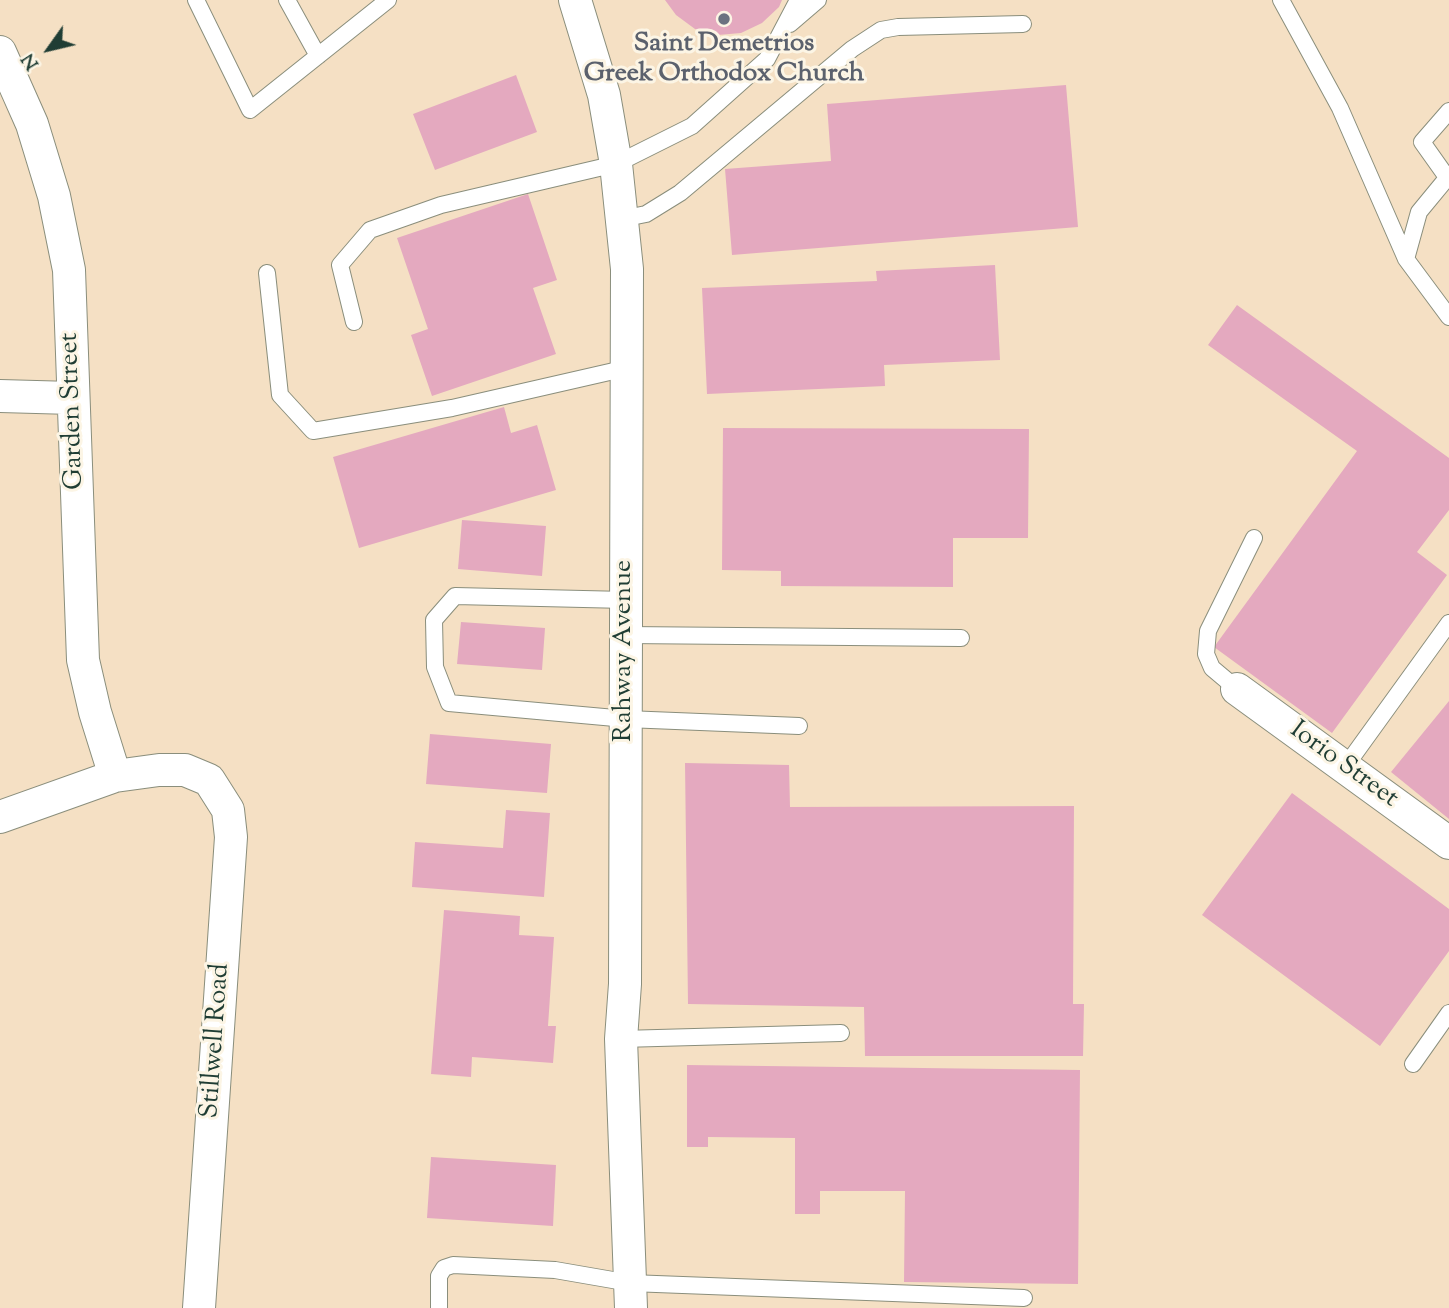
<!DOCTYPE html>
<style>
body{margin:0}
#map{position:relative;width:1449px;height:1308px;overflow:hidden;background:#f5e0c4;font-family:"Sorts Mill Goudy",serif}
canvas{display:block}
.north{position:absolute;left:14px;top:14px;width:70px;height:70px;-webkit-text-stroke:5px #fcf5e5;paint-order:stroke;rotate:236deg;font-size:19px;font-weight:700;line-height:28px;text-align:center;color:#1f3d34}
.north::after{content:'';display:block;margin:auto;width:24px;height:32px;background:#1f3d34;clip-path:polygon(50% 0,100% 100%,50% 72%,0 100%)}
</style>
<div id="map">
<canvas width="1449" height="1308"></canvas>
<div class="north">N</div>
</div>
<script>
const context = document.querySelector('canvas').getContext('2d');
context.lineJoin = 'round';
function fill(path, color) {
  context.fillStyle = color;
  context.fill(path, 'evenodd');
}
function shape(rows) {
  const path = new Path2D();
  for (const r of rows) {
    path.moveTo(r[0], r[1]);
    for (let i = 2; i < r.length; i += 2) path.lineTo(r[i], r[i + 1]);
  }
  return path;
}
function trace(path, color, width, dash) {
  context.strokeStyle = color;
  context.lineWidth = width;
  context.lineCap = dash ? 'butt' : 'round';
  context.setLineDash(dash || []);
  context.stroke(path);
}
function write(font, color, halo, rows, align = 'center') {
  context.font = font + ' "Sorts Mill Goudy",serif';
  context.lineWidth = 6;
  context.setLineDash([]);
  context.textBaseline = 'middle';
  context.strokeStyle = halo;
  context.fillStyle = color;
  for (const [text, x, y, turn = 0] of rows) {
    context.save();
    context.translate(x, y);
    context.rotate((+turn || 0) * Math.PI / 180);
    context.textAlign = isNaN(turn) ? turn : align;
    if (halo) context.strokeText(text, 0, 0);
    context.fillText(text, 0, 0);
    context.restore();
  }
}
fill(shape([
 [665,0,782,0,779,7,762,23,741,33,718,35,695,29,676,15],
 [516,75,537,132,435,170,413,114],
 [1066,85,1078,227,732,255,725,169,831,161,827,104],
 [528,194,557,280,533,288,556,354,432,396,411,335,428,329,397,238],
 [995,265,1000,360,884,365,885,386,707,394,702,288,877,281,876,271],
 [1237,305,1449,458,1449,510,1417,552,1447,575,1332,733,1214,647,1357,451,1208,345],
 [504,407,511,433,537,425,556,490,359,548,333,457],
 [723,428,1029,429,1028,538,953,538,953,587,781,586,781,571,722,570],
 [462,520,546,526,542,576,458,569],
 [461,622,545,628,542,670,457,664],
 [1449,701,1449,819,1391,772],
 [430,734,551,744,547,793,426,784],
 [685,763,789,765,790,807,1074,806,1073,1004,1084,1004,1083,1056,865,1056,864,1007,688,1004],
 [1292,793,1449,909,1449,951,1380,1046,1202,915],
 [506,810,550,813,544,897,412,887,415,842,503,848],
 [444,910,520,916,519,935,554,937,548,1026,556,1026,553,1063,472,1057,471,1077,431,1074],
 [687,1065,1080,1070,1078,1284,904,1282,905,1191,820,1191,820,1214,795,1214,795,1138,708,1137,708,1147,687,1147],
 [431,1157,556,1165,553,1226,427,1218]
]), '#e4a9bf');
const lane = shape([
 [196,0,250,110,388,0],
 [287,0,318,56],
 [1281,0,1340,108,1406,259],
 [790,24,818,0],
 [1449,111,1422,142,1449,180],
 [1447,178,1419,212,1406,259,1449,317],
 [621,219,646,214,680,193,852,49,881,30,898,27,1023,24],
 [267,273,280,395,313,431,452,408,627,368],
 [354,322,340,265,370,230,441,205,616,164,692,126,767,59,798,0],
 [626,600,455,596,434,620,435,667,449,703,626,719,799,726],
 [626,635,961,638],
 [1237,689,1212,668,1206,654,1208,631,1254,538],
 [1345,767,1449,623],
 [621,1039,841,1033],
 [1413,1064,1449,1013],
 [439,1308,439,1276,444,1268,453,1265,555,1270,630,1283,1024,1298]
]);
const street = shape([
 [575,0,604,95,616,164,627,269,625,984,621,1039,631,1308],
 [0,52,32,124,54,196,69,270,83,660,95,712,115,776],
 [0,396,72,398],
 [1237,689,1449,843],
 [0,817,115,776,159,770,185,770,209,780,228,810,231,837,199,1308]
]);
trace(lane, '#8a8e7c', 18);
trace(street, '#8a8e7c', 34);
trace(lane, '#fff', 16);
trace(street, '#fff', 32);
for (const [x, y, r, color] of [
 [724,19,7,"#6b7280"]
]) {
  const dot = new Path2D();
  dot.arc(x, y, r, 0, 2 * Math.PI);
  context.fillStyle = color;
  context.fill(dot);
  trace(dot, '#fcf5e5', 2.5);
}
write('bold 26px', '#5b616d', '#fcf5e5', [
 ["Saint Demetrios",724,46],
 ["Greek Orthodox Church",724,76]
]);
write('26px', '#1f3d34', '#fcf5e5', [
 ["Garden Street",74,411,-92],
 ["Rahway Avenue",626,651,-90],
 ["Iorio Street",1343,766,36],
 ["Stillwell Road",217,1041,-86]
]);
</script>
